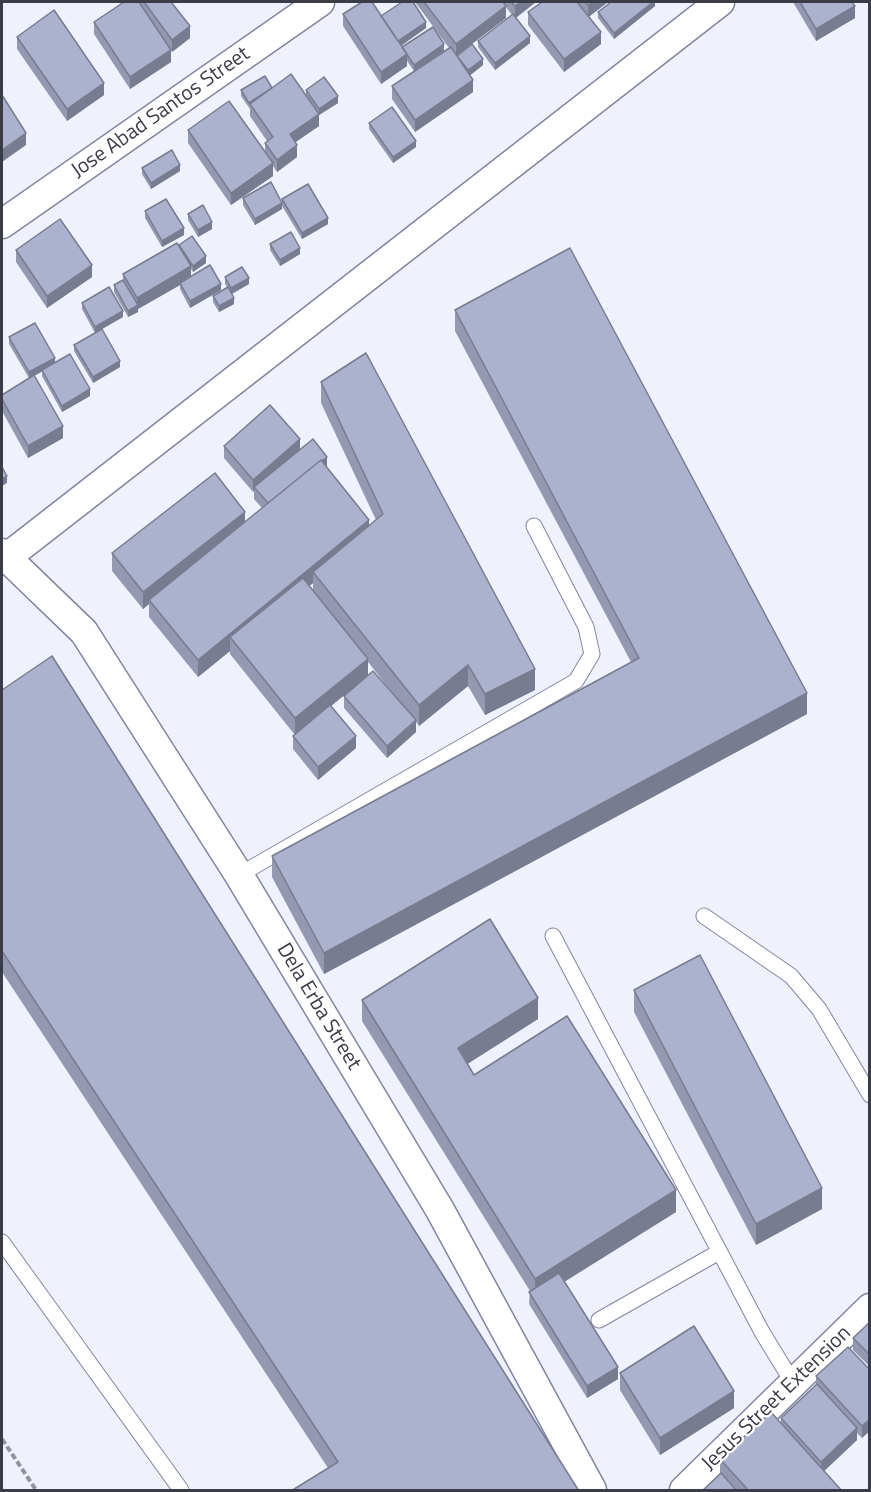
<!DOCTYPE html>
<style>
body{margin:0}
#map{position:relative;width:871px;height:1492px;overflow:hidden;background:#eff1fd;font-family:"Titillium Web",sans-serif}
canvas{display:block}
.frame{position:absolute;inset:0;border:3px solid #3a3c48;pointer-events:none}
</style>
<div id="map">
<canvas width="871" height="1492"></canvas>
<div class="frame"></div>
</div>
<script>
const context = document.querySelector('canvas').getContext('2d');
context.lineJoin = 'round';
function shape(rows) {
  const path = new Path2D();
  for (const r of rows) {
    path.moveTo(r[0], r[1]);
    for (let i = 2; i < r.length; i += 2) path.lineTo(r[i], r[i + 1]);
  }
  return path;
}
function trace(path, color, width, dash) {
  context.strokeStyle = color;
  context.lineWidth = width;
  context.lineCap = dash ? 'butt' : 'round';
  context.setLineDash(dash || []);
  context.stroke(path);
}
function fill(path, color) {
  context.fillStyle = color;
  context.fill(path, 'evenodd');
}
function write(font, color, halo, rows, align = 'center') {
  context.font = font + ' "Titillium Web",sans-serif';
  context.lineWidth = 4.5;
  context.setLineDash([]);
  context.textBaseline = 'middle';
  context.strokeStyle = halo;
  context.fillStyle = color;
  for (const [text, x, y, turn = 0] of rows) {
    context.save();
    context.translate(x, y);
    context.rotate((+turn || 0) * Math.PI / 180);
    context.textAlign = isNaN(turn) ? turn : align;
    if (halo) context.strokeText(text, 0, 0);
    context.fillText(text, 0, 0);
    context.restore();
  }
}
const lane = shape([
 [239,875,576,681,592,654,586,627,534,526],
 [704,916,791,976,819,1009,870,1095],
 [553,936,762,1332,793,1383],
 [2,1242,181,1490],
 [599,1320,719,1252]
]);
const street = shape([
 [2,224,320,2],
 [2,553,84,632,239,875,440,1210,592,1490],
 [6,558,720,2],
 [684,1490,870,1308]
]);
trace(lane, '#8185a1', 17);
trace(street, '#8185a1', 31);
trace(shape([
 [2,1439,36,1490]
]), '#91939f', 4, [6, 3]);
trace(lane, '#fff', 15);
trace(street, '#fff', 28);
fill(shape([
 [124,2,174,2,172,3,190,38,172,52,171,50,171,62,130,89,94,34,94,22],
 [415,2,536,2,516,18,530,43,495,70,478,47,478,41,512,15,506,7,506,18,457,55,483,65,470,75,473,92,415,132,392,99,392,86,449,48],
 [542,2,608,2,589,17,601,44,564,72,528,25,528,12],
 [655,2,655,6,614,39,598,18,598,12],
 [793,2,852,2,855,18,816,41],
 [343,14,381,16,426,28,401,45,402,47,444,51,414,71,407,61,407,66,381,84,343,26],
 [17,37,104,95,67,121,17,49],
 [272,88,306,96,306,90,338,103,319,115,319,126,295,142,297,157,277,172,273,166,273,176,231,205,188,143,188,130,265,153,265,143,267,141,250,116,250,109,241,96,241,90],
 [369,123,416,147,393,163,369,129],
 [142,168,180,171,151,189,142,174],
 [243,198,282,202,282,199,328,224,302,239,282,206,282,209,255,225,243,205],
 [145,211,184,235,162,247,145,218],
 [188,214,212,229,198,237,188,220],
 [270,244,300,254,280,266,270,250],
 [179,245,206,263,193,272,191,269,191,276,221,290,190,308,180,289,180,285,138,309,138,312,128,317,114,292,114,285,123,280,123,274],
 [16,250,92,277,47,308,16,262],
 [225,277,249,284,232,294,234,304,219,312,213,302,213,296,227,287,225,284],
 [82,303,123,317,102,329,120,367,93,383,74,351,74,345,95,333,82,309],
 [455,310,807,714,324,974,272,877,272,856,631,662,455,331],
 [9,337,55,362,90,396,62,412,42,376,42,371,34,376,63,438,28,458,2,411,2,395,29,378,9,344],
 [321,382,535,690,485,715,468,686,419,726,416,722,416,732,387,758,344,708,344,696,360,682,331,706,356,748,318,780,293,749,293,736,295,735,230,654,230,651,198,677,149,617,149,604,143,609,112,571,112,553,245,522,262,508,254,499,254,490,253,492,224,458,224,446,300,450,327,467,369,526,376,520,321,403],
 [313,583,313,591,309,586],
 [368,662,395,696,368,676],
 [2,690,579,1491,328,1468,2,972],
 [634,990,822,1209,756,1245,634,1012],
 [362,1000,538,1019,467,1064,474,1075,676,1212,564,1282,618,1379,587,1398,529,1304,530,1291,362,1021],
 [870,1322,870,1367,853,1350,853,1338],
 [870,1370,862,1438,857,1433,857,1440,824,1471,842,1491,702,1491,720,1473,720,1459,781,1423,781,1418,816,1385,816,1376],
 [620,1373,734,1408,660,1455,620,1390]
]), '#9498b1');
fill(shape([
 [521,2,536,2,515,18,515,6],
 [593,2,608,2,588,17,588,5],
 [653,2,655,2,655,6,614,39,614,33],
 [506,6,506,18,456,56,456,44],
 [855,6,855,18,816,41,816,29],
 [426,22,426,28,398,48,398,41],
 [190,26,190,38,172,52,172,40],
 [601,32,601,44,564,72,564,59],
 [530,36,530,43,495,70,495,63],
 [444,44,444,51,414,71,414,65],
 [171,50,171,62,130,89,130,77],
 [407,54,407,66,381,84,381,72],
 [483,59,483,65,468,77,468,70],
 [473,80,473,92,415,132,415,120],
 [104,83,104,95,67,121,67,109],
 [338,96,338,103,319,115,319,109],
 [319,114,319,126,290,146,290,134],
 [26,133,26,145,2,162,2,150],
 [416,141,416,147,393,163,393,157],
 [297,145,297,157,277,172,277,160],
 [273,163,273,176,231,205,231,193],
 [180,165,180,171,151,189,151,183],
 [282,203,282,209,255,225,255,219],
 [328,218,328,224,302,239,302,233],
 [212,222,212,229,198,237,198,230],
 [184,228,184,235,162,247,162,241],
 [300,248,300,254,280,266,280,260],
 [206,256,206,263,193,272,193,266],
 [92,265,92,277,47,308,47,296],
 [191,266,191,278,180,283,180,285,138,309,138,312,128,317,128,311,137,306,137,298],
 [249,278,249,284,231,294,231,288],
 [221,284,221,290,190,308,190,301],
 [234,298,234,304,219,312,219,306],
 [123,311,123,317,95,333,95,327],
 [55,358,55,364,29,379,29,372],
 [120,361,120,367,93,383,93,377],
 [90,389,90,396,62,412,62,406],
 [63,426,63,438,28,458,28,446],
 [300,439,300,451,254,487,254,490,253,492,253,480],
 [327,457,327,469,269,505],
 [7,476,7,483,2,486,2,479],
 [245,512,245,529,149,600,149,604,143,609,143,592],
 [369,520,369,537,313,572,313,583,237,645,230,637,230,651,198,677,198,660],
 [368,659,368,676,295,735,295,718],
 [468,665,468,686,419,726,419,705],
 [535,669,535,690,485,715,485,694],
 [807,693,807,714,324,974,324,953],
 [416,720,416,732,387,758,387,746],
 [356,736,356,748,318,780,318,767],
 [538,998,538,1019,458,1070,458,1048],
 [822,1188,822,1209,756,1245,756,1224],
 [676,1190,676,1212,535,1300,535,1279],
 [618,1367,618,1379,587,1398,587,1386],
 [734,1391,734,1408,660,1455,660,1438],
 [870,1419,870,1431,862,1438,862,1426],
 [857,1428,857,1440,821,1474,821,1462]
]), '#787c90');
const building = shape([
 [124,2,139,2,171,50,130,77,94,22,124,2],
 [144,2,171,2,190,26,172,40,144,2],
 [362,2,372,2,407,54,381,72,343,14,362,2],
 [402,2,413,2,426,22,398,41,381,16,402,2],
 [424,2,503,2,506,6,456,44,424,2],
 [511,2,521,2,515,6,511,2],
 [542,2,577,2,601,32,564,59,528,12,542,2],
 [585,2,593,2,588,5,585,2],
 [611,2,653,2,614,33,598,12,611,2],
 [800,2,852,2,855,6,816,29,800,2],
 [54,10,104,83,67,109,17,37,54,10],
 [513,14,530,36,495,63,478,41,513,14],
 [433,27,444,44,414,65,402,47,433,27],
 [472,44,483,59,468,70,457,56,472,44],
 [451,47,473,80,415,120,392,86,451,47],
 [291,74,319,114,290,134,297,145,277,160,265,143,273,137,250,104,291,74],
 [265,76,272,88,249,103,241,90,265,76],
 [324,77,338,96,319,109,306,90,324,77],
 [2,95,26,133,2,150,2,95],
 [229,101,273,163,231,193,188,130,229,101],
 [392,107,416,141,393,157,369,123,392,107],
 [172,150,180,165,151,183,142,168,172,150],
 [271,182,282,203,255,219,243,198,271,182],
 [308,184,328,218,302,233,282,199,308,184],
 [166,199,184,228,162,241,145,211,166,199],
 [203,205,212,222,198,230,188,214,203,205],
 [60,219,92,265,47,296,16,250,60,219],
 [291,232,300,248,280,260,270,244,291,232],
 [192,236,206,256,193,266,179,245,192,236],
 [177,243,191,266,137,298,123,274,177,243],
 [570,248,807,693,324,953,272,856,639,658,455,310,570,248],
 [210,265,221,284,190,301,180,283,210,265],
 [242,267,249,278,231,288,225,277,242,267],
 [123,280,138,305,128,311,114,285,123,280],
 [109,287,123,311,95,327,82,303,109,287],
 [228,287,234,298,219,306,213,296,228,287],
 [35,323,55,358,29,372,9,337,35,323],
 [102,329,120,361,93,377,74,345,102,329],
 [366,353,535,669,485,694,468,665,419,705,313,572,383,514,321,382,366,353],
 [70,354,90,389,62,406,42,370,70,354],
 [34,375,63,426,28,446,2,399,2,395,34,375],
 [270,405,300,439,253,480,224,446,270,405],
 [313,439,327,457,322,461,321,460,268,503,254,487,313,439],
 [321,460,369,520,198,660,149,600,321,460],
 [2,467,7,476,2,479,2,467],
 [215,473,245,512,143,592,112,553,215,473],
 [303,578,368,659,295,718,230,637,303,578],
 [52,656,579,1491,291,1491,338,1462,2,951,2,690,52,656],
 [373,671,416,720,387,746,344,696,373,671],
 [330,705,356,736,318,767,293,736,330,705],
 [490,919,538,998,458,1048,474,1075,567,1016,676,1190,535,1279,362,1000,490,919],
 [700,955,822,1188,756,1224,634,990,700,955],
 [559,1273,618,1367,587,1386,529,1292,559,1273],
 [870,1322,870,1355,853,1338,870,1322],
 [694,1326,734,1391,660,1438,620,1373,694,1326],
 [848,1347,870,1370,870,1419,862,1426,816,1376,848,1347],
 [817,1384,857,1428,821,1462,781,1418,817,1384],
 [771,1412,842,1491,749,1491,720,1459,771,1412],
 [721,1473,737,1491,702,1491,721,1473]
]);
fill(building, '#acb1ce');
trace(building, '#787c90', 1.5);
write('21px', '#3a3c48', '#fff', [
 ["Jose Abad Santos Street",161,113,-35],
 ["Dela Erba Street",318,1007,59],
 ["Jesus Street Extension",777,1399,-44]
]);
</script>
